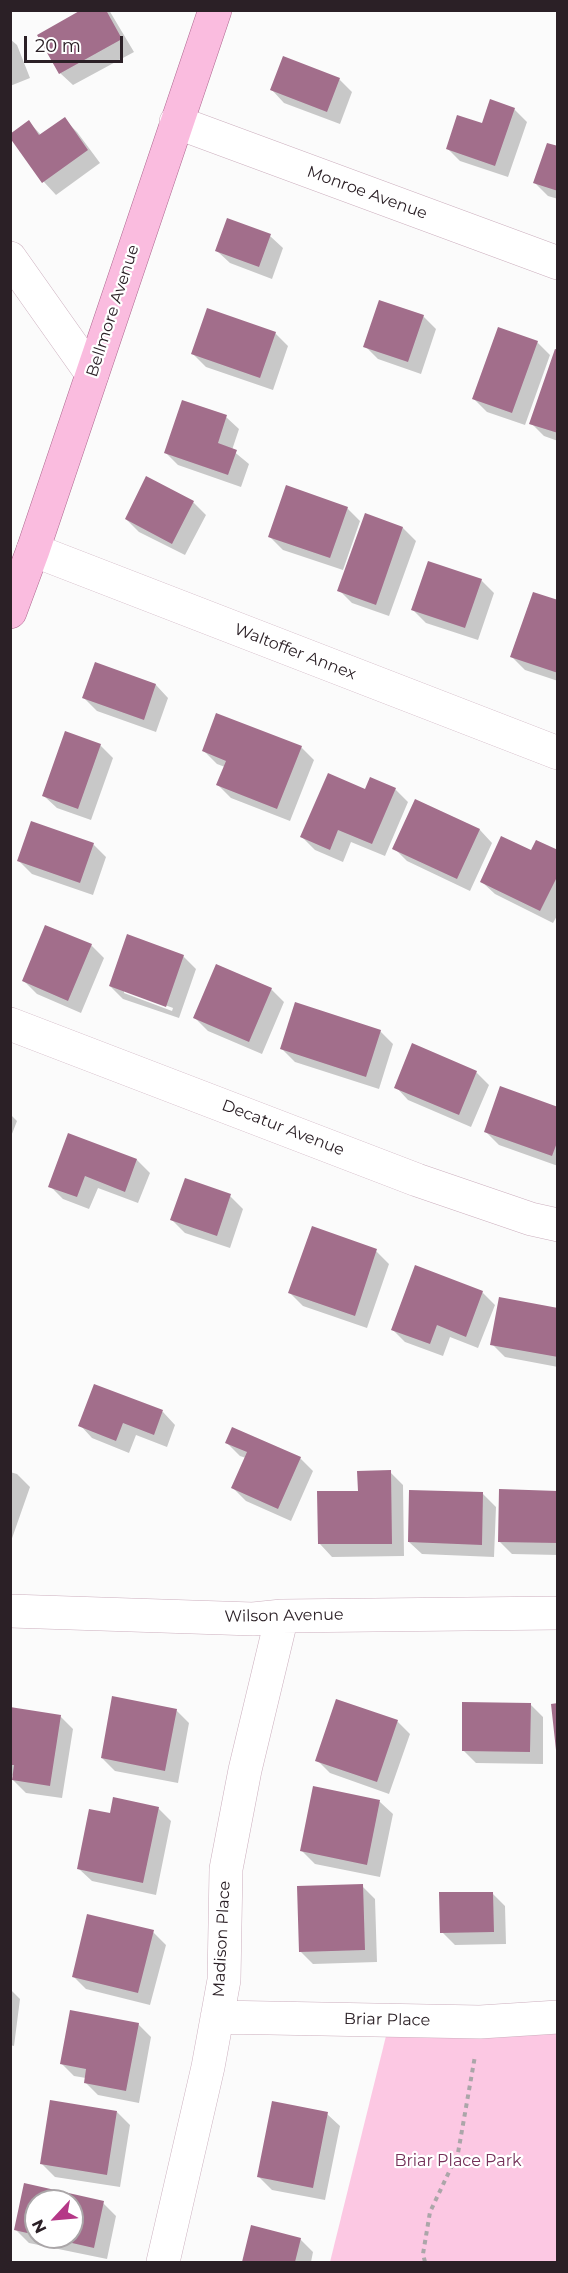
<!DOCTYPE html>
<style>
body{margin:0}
#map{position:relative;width:568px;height:2273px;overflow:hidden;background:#fbfbfb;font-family:Montserrat,sans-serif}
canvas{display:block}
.frame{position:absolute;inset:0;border:12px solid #2b2026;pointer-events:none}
.north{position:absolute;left:24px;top:2189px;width:60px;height:60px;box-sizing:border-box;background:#fff;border:2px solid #aaa6a8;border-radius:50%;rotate:244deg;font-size:16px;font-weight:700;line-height:24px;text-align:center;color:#2b2026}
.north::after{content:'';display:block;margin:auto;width:21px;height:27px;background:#b53887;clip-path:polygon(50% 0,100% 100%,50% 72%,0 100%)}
.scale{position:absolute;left:24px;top:36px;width:99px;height:27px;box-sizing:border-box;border:3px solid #2b2026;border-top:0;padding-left:8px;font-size:18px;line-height:21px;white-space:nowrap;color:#2b2026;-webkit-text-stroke:4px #fff;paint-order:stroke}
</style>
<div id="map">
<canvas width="568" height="2273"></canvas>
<div class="frame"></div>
<div class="north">N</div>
<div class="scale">20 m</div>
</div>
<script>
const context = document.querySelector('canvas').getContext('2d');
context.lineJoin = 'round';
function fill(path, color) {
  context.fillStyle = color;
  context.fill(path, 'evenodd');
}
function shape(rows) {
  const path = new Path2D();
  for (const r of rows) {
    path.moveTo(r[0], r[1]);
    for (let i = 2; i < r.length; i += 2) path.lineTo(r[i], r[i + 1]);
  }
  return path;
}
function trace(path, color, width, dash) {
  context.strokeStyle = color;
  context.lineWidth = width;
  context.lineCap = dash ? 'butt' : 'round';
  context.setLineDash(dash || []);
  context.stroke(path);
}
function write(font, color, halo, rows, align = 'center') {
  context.font = font + ' Montserrat,sans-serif';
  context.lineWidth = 4.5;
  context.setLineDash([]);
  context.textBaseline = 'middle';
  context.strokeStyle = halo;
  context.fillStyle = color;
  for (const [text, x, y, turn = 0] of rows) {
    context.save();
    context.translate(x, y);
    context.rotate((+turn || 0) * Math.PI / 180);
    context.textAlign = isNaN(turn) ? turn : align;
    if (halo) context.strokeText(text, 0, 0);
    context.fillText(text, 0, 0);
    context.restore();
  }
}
fill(shape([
 [557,2025,557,2262,330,2262,387,2032]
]), '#fcc8e3');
fill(shape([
 [85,10,109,10,134,52,73,85,60,73],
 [10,39,17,45,30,78,10,86],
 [339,79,352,92,340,124,284,103,272,90],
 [514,109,527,122,508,177,460,161,447,148,483,125],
 [64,119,77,132,100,163,56,195,44,182,11,135,29,122,41,135],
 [558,148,558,199,548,196,535,183],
 [270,236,283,248,272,279,230,263,217,251],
 [423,316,436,329,421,374,378,359,365,346],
 [275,333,288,346,273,390,206,367,193,354],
 [537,342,550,355,525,425,487,412,474,399],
 [558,351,558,441,544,436,531,423],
 [226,417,239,429,232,450,249,464,241,487,178,465,165,452],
 [193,502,206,515,185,555,139,532,126,519],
 [347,508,360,521,343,570,283,550,270,537],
 [366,515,403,528,416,541,389,616,352,603,339,590],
 [481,580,494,593,478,640,426,623,413,610],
 [558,602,558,681,525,670,512,657],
 [96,664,156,685,168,698,156,732,97,711,84,698],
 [100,745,113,758,91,820,57,808,44,796],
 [301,747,314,760,290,821,231,798,218,785,225,767,217,764,204,751],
 [395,789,408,802,385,856,351,842,343,862,315,850,302,837,366,791],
 [416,801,480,830,492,843,470,891,407,861,394,848],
 [93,844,106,857,93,895,32,874,19,861],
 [532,852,558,852,558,914,553,923,495,894,482,882],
 [91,945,104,958,81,1013,37,994,24,981],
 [183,956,196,969,179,1018,123,999,110,986],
 [124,990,173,1008,172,1011,124,993],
 [271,989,284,1002,262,1054,208,1031,195,1018],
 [380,1031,393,1044,379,1089,295,1062,282,1049],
 [476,1072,489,1085,471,1127,408,1100,396,1087],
 [558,1108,558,1166,499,1145,486,1132],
 [10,1114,17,1121,10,1139],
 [69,1135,137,1160,150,1173,138,1203,98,1188,89,1209,63,1199,50,1186],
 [230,1196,243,1209,230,1248,185,1233,172,1220],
 [376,1251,389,1264,367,1328,303,1306,290,1293],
 [482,1292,495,1305,478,1348,450,1337,443,1356,405,1342,392,1329],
 [558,1309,558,1367,505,1357,492,1344],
 [95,1386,163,1412,175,1425,167,1447,136,1435,129,1453,92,1438,80,1425],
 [227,1443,300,1458,313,1471,291,1521,246,1501,233,1488,246,1458,240,1456],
 [10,1472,17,1474,30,1487,10,1544],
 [390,1472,403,1485,404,1556,332,1557,320,1544,359,1492],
 [558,1492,558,1555,512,1554,499,1541],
 [483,1494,496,1507,494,1557,422,1554,409,1542],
 [530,1704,543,1717,543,1764,476,1763,463,1750],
 [10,1709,60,1716,73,1729,62,1798,26,1793,13,1780,14,1776,10,1775],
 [176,1710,189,1723,178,1783,115,1771,102,1758],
 [397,1721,410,1734,389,1794,330,1773,317,1760],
 [314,1788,380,1802,393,1814,380,1877,315,1864,302,1851],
 [158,1808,171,1821,156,1895,92,1881,79,1869,111,1815],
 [362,1886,375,1899,377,1962,313,1964,300,1951],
 [492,1893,505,1906,506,1944,455,1945,442,1932],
 [153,1932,166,1945,150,2005,86,1989,73,1976],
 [10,1989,20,1999,14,2046,10,2045],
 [138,2024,151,2037,139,2103,98,2095,85,2082,86,2078,74,2076,61,2063],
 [117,2112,130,2125,120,2187,55,2177,42,2164],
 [327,2114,340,2126,325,2200,272,2190,259,2177],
 [25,2185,103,2203,116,2216,107,2259,29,2243,16,2230],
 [36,2201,72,2201,72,2237,36,2237],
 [252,2227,300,2239,313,2252,311,2262,244,2262]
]), '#0003');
fill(shape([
 [81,10,106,10,122,39,59,74,37,35],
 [283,56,340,78,327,112,270,90],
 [490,99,515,108,495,166,446,149,457,115,482,123],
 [65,117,88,150,42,183,10,138,10,134,29,120,39,135],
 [547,143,558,146,558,191,533,183],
 [227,218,271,234,259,267,215,251],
 [379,300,424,315,408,362,363,347],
 [207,308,276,332,260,378,191,354],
 [498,327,538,341,512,413,472,399],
 [555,349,558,350,558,433,529,424],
 [182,400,227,415,218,443,237,450,228,475,164,453],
 [146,476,194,501,172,544,125,519],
 [286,485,348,507,330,558,268,537],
 [365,513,403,527,376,605,337,591],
 [428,561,482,579,465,628,411,610],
 [533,592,558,600,558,673,510,657],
 [95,662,156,684,144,720,82,698],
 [216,713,302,746,277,809,216,785,226,761,202,751],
 [65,731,101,744,78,809,42,796],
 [328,773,365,789,370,777,396,788,372,844,338,830,330,850,300,837],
 [415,799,480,829,457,879,392,849],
 [31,821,94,843,80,883,17,861],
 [501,836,531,850,536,840,558,850,558,875,540,911,480,882],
 [45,925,92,944,68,1001,22,981],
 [127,934,184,955,166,1007,109,986],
 [216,964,272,988,249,1042,193,1018],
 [295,1002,381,1030,366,1077,280,1049],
 [412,1043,477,1071,459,1115,394,1088],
 [500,1086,558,1107,558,1140,552,1156,484,1132],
 [68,1133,137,1159,125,1192,85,1176,77,1197,48,1187],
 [185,1178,231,1194,217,1236,170,1220],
 [312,1226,377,1249,355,1316,288,1293],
 [415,1265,483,1291,466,1337,437,1325,430,1344,391,1330],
 [499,1297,558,1308,558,1357,490,1345],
 [94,1384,163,1410,154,1435,123,1423,116,1441,78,1426],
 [232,1427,301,1457,278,1509,231,1488,247,1452,225,1443],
 [391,1470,392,1544,318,1544,317,1491,358,1491,357,1471],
 [499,1489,558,1491,558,1543,498,1542],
 [409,1490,483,1492,482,1545,408,1542],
 [112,1696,177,1709,165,1771,101,1758],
 [336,1699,398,1720,377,1782,315,1761],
 [462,1702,531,1703,530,1752,462,1751],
 [558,1703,558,1750,556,1750,551,1704],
 [10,1707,61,1715,50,1786,12,1780,14,1765,10,1765],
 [313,1786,380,1800,367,1865,300,1851],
 [113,1797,159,1807,143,1883,77,1869,89,1809,110,1813],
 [363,1884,365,1950,299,1952,297,1886],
 [439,1892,493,1892,494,1932,440,1933],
 [87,1914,154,1930,138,1993,72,1977],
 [70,2010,139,2023,126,2091,84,2083,86,2069,60,2064],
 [50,2100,117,2111,107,2175,40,2164],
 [272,2101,328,2112,313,2188,257,2177],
 [24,2183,104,2201,94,2248,50,2238,72,2237,72,2201,36,2201,36,2235,14,2230],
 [251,2225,301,2238,295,2262,242,2262]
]), '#a26e8b');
const minor = shape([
 [176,122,558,263],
 [10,258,92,374],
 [33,550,558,753],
 [10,1024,417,1180,531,1219,558,1225],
 [10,1611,253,1619,282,1616,558,1613],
 [217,2017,480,2022,558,2017],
 [163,2262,208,2067,224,1980,226,1869,245,1770,282,1616]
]);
const major = shape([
 [10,612,33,550,215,10]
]);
trace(minor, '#ccafbe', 34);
trace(major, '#af6991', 34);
trace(shape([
 [425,2262,423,2254,430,2212,458,2153,475,2056]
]), '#aba6a9', 4, [4.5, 4.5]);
trace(minor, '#fff', 33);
trace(major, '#fabcdf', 33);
write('16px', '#2b2026', '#fff', [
 ["Monroe Avenue",367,193,20],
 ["Bellmore Avenue",113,311,-72],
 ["Waltoffer Annex",295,652,21],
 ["Decatur Avenue",283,1128,21],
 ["Wilson Avenue",284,1616,-1],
 ["Madison Place",222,1939,-87],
 ["Briar Place",387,2020,1]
]);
write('16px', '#743159', '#fff', [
 ["Briar Place Park",458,2161]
]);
</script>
